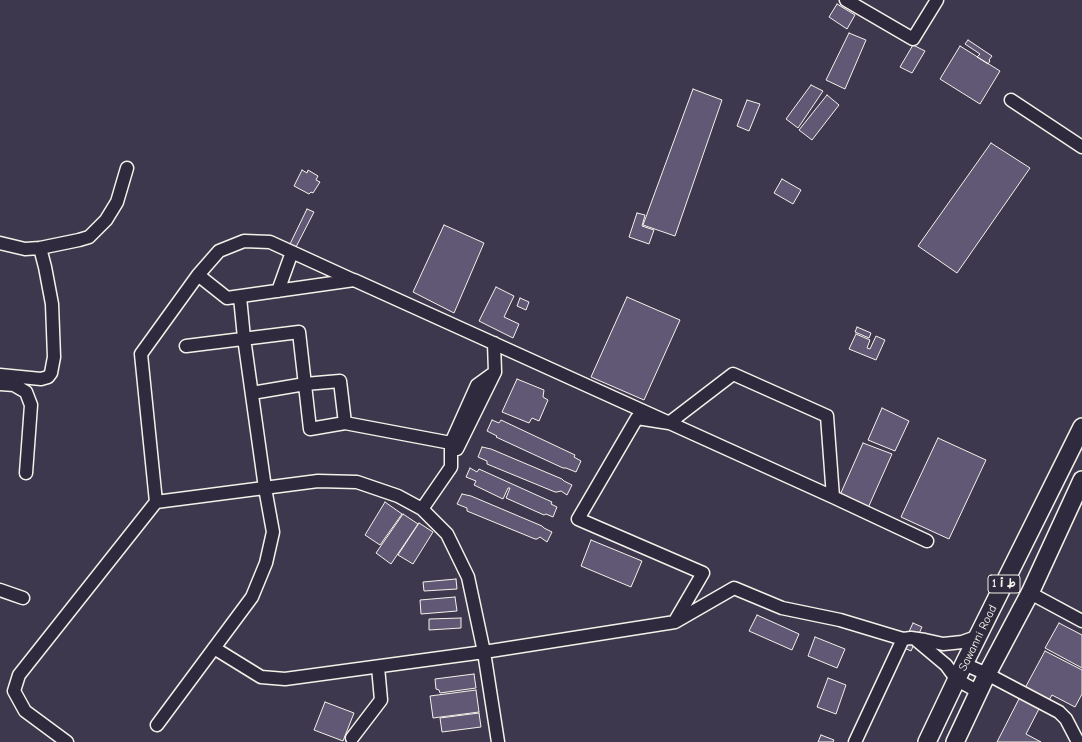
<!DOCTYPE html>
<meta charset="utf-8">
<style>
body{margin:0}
canvas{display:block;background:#3e384e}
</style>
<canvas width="1082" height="742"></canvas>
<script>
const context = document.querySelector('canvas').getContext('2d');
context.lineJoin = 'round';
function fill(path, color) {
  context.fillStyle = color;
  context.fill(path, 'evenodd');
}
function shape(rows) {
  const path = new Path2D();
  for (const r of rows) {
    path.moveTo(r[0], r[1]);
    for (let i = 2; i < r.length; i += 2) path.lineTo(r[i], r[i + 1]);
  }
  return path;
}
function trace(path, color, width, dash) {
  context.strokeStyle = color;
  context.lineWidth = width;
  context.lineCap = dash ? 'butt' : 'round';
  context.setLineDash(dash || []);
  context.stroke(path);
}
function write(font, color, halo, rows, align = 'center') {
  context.font = font + ' "Comic Neue","Playpen Sans Arabic",sans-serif';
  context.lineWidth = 4;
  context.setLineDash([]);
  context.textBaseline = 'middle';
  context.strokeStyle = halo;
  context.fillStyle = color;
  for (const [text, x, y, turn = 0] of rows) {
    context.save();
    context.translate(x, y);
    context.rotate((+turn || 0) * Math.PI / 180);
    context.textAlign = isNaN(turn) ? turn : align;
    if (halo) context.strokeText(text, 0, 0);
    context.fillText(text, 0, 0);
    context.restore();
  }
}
const building = shape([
 [837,4,855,15,847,29,829,17,837,4],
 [849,33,866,40,845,89,826,80,849,33],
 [968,40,992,56,989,60,990,61,988,64,977,57,980,54,965,44,968,40],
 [913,45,925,51,912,73,900,67,913,45],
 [960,46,1000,71,980,104,940,79,960,46],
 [811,85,823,91,798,128,786,119,811,85],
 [693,89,722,100,675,236,643,225,693,89],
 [827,95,839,105,812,140,799,130,827,95],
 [747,100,760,104,749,131,737,126,747,100],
 [991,143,1030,168,957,273,918,246,991,143],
 [302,170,307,173,308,170,318,176,316,180,320,182,313,193,311,192,309,194,294,186,302,170],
 [782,179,801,190,793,204,774,193,782,179],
 [307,209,314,212,296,247,290,244,307,209],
 [637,213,645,215,642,226,654,230,649,244,629,237,637,213],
 [444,225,484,243,454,313,413,292,444,225],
 [496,287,514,296,504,317,519,324,513,338,479,321,496,287],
 [627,297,680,320,644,400,591,377,627,297],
 [520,298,529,302,526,310,517,306,520,298],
 [857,327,871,333,869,338,855,332,857,327],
 [856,334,870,340,867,348,870,349,876,336,885,340,876,360,849,349,856,334],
 [517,379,544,390,543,397,548,400,539,421,532,418,529,423,502,412,517,379],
 [882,408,909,421,895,451,868,440,882,408],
 [492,420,499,423,501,420,575,455,574,457,581,461,576,472,566,468,563,468,496,437,497,436,487,431,492,420],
 [938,438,986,460,949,539,901,517,938,438],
 [863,443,892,454,868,508,840,495,863,443],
 [482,447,491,449,562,479,564,481,572,485,567,495,561,491,557,492,555,492,487,464,487,461,478,457,482,447],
 [470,468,477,472,479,469,552,502,551,504,557,507,553,517,546,514,544,515,506,498,510,488,508,488,503,499,474,485,476,481,466,477,470,468],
 [462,494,471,496,542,526,544,528,552,532,547,542,540,537,537,539,535,539,467,511,467,508,457,504,462,494],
 [385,502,402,514,380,545,365,535,385,502],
 [403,514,418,524,391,564,376,553,403,514],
 [419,523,433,532,413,564,398,555,419,523],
 [591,540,642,561,631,587,581,566,591,540],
 [456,579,457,589,424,591,423,582,456,579],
 [455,597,457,611,421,614,420,600,455,597],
 [757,615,799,634,792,650,749,631,757,615],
 [461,618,461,628,429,630,429,619,461,618],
 [913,623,922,627,911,651,902,647,913,623],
 [1059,623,1082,635,1082,668,1045,648,1059,623],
 [815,637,845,649,837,668,808,656,815,637],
 [1045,651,1082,670,1082,694,1075,707,1052,695,1049,700,1025,688,1045,651],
 [474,674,476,688,440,693,439,690,436,689,435,679,474,674],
 [828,678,846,685,836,714,817,707,828,678],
 [476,690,479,712,433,718,430,696,476,690],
 [1021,695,1041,705,1026,734,1041,742,997,742,1021,695],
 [325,702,354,713,343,741,314,730,325,702],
 [479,713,481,727,442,732,440,718,479,713],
 [821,735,834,740,833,742,818,742,821,735]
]);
fill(building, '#615875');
trace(building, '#f4f1e8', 1);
const minor = shape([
 [846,0,913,39,937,0],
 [1011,100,1082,147],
 [0,243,25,249,40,248,79,240,89,237,106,220,117,202,127,168],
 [198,275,227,298,354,280,833,497,927,541],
 [278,291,292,252],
 [186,346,299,332,310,429,345,423,451,443],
 [0,375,41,379,48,377,51,373,54,357,52,304,45,267,40,248],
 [0,384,14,385,26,392,31,405,26,473],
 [252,393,305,384,340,381,345,423],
 [457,449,460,443,495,372,494,343],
 [156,502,141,354,198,275,219,251,244,241,270,242,353,280],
 [422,509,451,467,451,443,477,385,495,372],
 [0,590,23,598],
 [1030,593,1082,621],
 [675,621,703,573,578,519,637,418,669,423,733,374,827,416,833,497],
 [915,639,946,665,957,680,979,692],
 [214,648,261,677,285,679,484,652,675,622,734,588,782,608,840,620,903,639,911,638,925,640,943,644,953,643,962,642,979,636],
 [964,664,987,674,1059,712,1066,719,1078,742],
 [157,725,252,597,266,563,273,532,265,488,244,338,240,297],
 [352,738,381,700,378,667],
 [67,742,25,711,14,691,19,675,156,502,318,481,357,482,398,496,422,509,447,534,468,577,484,652,498,742],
 [855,742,903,639]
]);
const highway = shape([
 [927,742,964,664,1082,427],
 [955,742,987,674,1030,593,1082,480]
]);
trace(minor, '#f4f1e8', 15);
trace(highway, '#f4f1e8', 20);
trace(minor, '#2f2a3d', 12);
trace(highway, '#2f2a3d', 17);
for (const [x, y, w] of [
 [1004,584,32]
]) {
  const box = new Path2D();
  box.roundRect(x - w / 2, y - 9, w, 18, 3);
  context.fillStyle = '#2f2a3d';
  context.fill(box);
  trace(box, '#f4f1e8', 1);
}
write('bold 11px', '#f4f1e8', null, [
 ["ط أ 1",1004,584]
]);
write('12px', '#f4f1e8', '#2f2a3d', [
 ["Sawanni Road",978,638,-64]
]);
</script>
